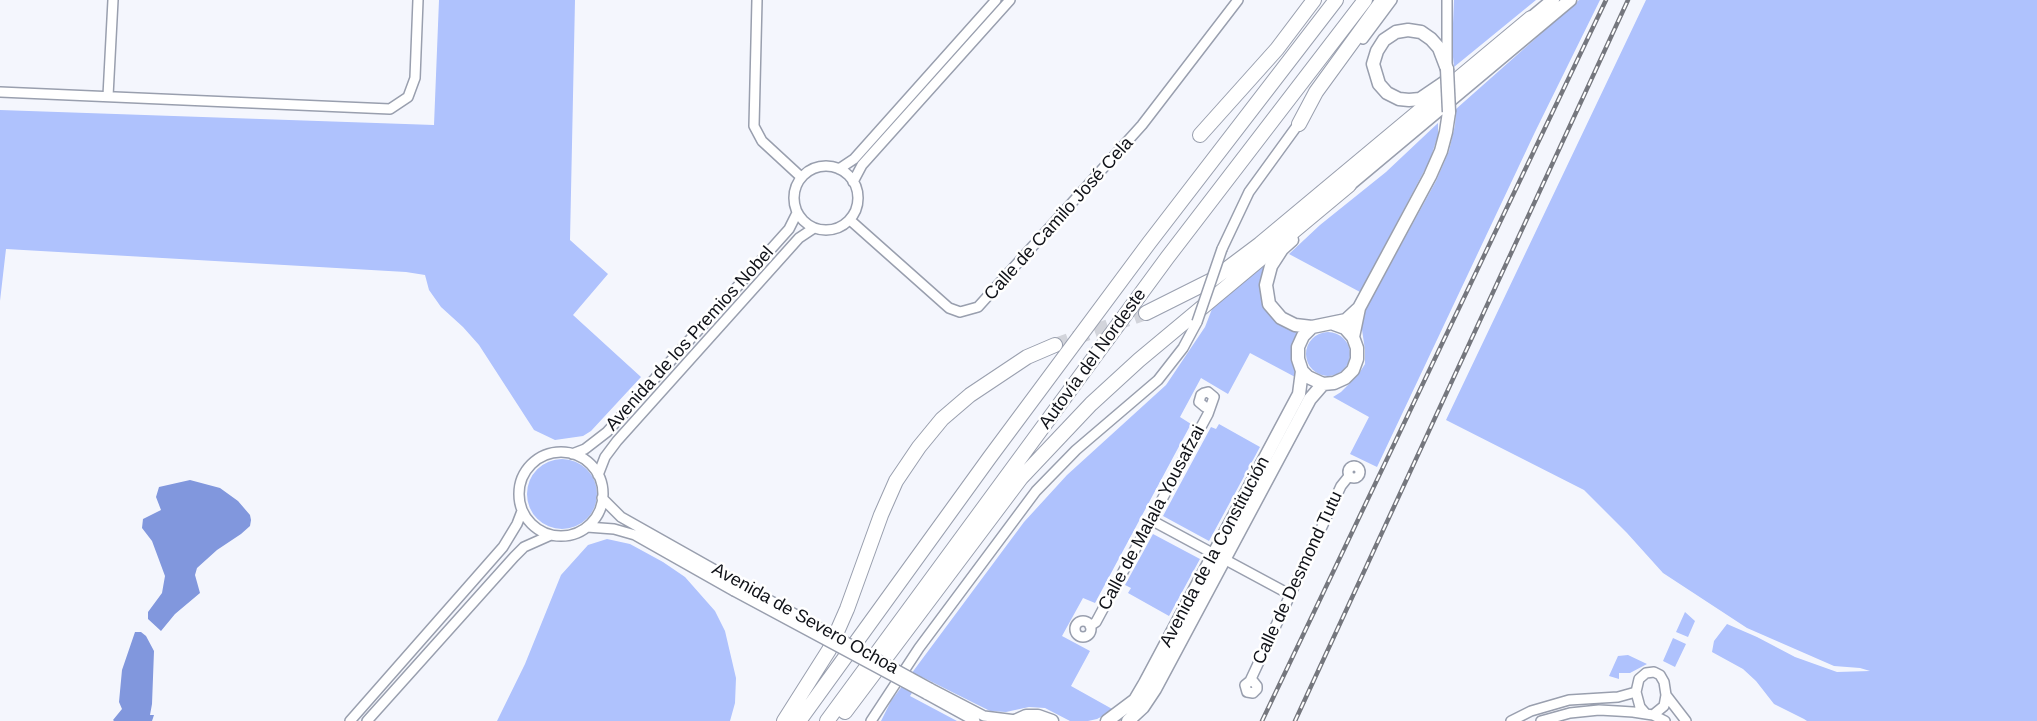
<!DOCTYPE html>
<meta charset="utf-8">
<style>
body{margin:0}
canvas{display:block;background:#f4f6fd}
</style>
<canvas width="2037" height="721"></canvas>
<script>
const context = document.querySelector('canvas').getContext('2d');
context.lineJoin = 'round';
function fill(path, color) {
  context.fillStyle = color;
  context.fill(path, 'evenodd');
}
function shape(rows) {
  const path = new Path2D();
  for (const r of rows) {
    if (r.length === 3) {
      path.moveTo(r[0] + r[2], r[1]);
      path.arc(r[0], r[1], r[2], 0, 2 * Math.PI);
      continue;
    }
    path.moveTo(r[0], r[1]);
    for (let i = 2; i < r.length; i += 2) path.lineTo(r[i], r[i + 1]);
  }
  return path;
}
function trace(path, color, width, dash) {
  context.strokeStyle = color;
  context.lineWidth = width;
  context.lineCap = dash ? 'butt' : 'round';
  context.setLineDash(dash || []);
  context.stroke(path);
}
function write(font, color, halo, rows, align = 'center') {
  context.font = font + ' Helvetica,sans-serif';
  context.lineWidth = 5;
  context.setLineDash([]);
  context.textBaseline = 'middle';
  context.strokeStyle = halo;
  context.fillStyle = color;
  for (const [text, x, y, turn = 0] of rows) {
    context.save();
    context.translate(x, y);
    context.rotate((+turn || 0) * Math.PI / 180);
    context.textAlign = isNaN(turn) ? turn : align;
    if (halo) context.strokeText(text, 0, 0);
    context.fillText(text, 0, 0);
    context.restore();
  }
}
fill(shape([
 [439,0,575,0,570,240,608,274,573,315,641,377,591,431,583,436,555,440,534,430,479,345,463,327,441,307,429,290,425,275,406,272,6,249,0,301,0,110,434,125],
 [1454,0,1536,0,1454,67,1452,47],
 [1579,0,1600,0,1535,132,1377,467,1350,454,1369,417,1333,397,1341,392,1358,375,1365,364,1365,350,1361,323,1366,309,1436,181,1449,151,1455,125,1456,109],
 [1646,0,2037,0,2037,721,1807,721,1804,719,1774,704,1756,681,1743,669,1712,652,1714,641,1727,624,1757,637,1795,657,1837,672,1870,671,1860,668,1834,666,1747,628,1663,573,1627,533,1584,490,1446,420],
 [1438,123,1438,135,1430,160,1360,292,1289,254,1320,225,1386,172],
 [1266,261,1261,276,1262,300,1270,314,1299,330,1291,352,1297,378,1250,353,1228,394,1201,378,1180,417,1191,424,1095,603,1083,598,1062,636,1090,651,1071,686,1114,710,1097,719,1088,721,1070,721,1045,708,1029,707,1006,712,990,711,922,677,910,696,957,721,881,721,891,701,1024,522,1067,475,1166,385,1205,327,1212,309],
 [1328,354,22],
 [1219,424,1260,447,1209,541,1163,516,1211,427,1216,429],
 [562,494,35],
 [1153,534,1200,559,1169,616,1128,593,1131,588,1125,585],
 [607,539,630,544,663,562,685,577,715,611,725,631,736,678,735,703,730,721,497,721,525,664,561,575,588,545],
 [1685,612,1695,621,1688,637,1676,632],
 [1673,638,1686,644,1675,667,1663,661],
 [1628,655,1647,664,1630,673,1619,673,1619,679,1609,676,1618,656]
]), '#afc2fd');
fill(shape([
 [190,480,220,488,238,501,250,515,251,520,250,526,241,534,217,550,197,568,195,575,200,593,175,614,161,631,148,619,148,612,162,593,165,576,152,541,142,528,143,519,161,510,156,497,159,487],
 [135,632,141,632,146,636,154,651,152,704,150,715,154,715,152,721,114,721,113,720,122,709,119,702,122,670]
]), '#8197dd');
trace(shape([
 [1055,345,1146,313]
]), '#d2d4db', 14, [14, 7]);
const minor = shape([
 [757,0,754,126,762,141,801,177],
 [1363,39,1392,0],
 [1447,63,1447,0],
 [0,92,390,109,408,97,415,78,418,0],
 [108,96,113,0],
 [826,198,32],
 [839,169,854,159,996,0],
 [853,182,862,165,1010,0],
 [850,220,949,308,960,312,978,307,1142,125,1238,0],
 [1222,249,1249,192,1302,119],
 [561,494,42],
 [572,454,585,449,607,432,789,229,797,213],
 [1354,472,6],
 [598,475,605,457,617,441,799,238,814,228],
 [602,498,621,517,738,583],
 [1151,520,1214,554],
 [587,527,614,529,635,535,734,591],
 [1224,559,1289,594],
 [1083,629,8],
 [1090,626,1096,622,1208,414,1214,397,1208,392,1204,393,1201,395,1199,402,1205,407,1209,407],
 [1250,681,1253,681,1257,686,1257,689,1253,693,1247,692,1245,685,1250,681,1341,486,1349,476],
 [930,688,984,716,1016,720],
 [926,694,975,721],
 [1666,695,1686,721],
 [1653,715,1665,721],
 [350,721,503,547,517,524,522,511],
 [367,721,514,557,524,547,551,535],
 [871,721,919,648,1036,491,1076,450,1158,380,1183,348,1197,322],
 [1511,721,1531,711,1569,700,1618,697,1636,692],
 [1541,721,1570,713,1599,710,1617,711,1633,712,1646,714,1653,715,1664,706,1666,695,1664,682,1660,675,1654,672,1646,673,1639,679,1636,692,1640,707,1646,714]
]);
const major = shape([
 [1524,24,1553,0],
 [1445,82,1420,99,1409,100,1399,99,1387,93,1379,84,1373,64,1377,51,1384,40,1396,32,1408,30,1421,32,1431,39,1439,48,1447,69],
 [1343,190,1570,0],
 [1292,240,1282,249,1271,266,1266,285,1269,304,1281,318,1295,325,1312,327],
 [1334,324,1345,328,1353,337,1357,348,1357,359,1353,370,1345,378,1334,383,1323,384,1308,377,1302,371,1298,359,1298,347,1303,336,1312,327,1346,320,1359,308],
 [1353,337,1359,308,1430,176,1441,151,1446,132,1449,112],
 [1015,721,1026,716,1038,716,1052,721],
 [1107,721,1135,700,1145,683,1299,394,1302,371],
 [1128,721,1143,707,1155,689,1310,399,1323,384]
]);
const highway = shape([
 [1299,124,1316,92,1383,0],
 [1200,135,1277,49,1314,0],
 [1146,313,1212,280,1260,244,1531,18],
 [845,712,1021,478,1091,404,1139,360,1349,185],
 [784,721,829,650,847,609,881,515,896,481,919,447,942,419,970,395,1027,357,1055,345],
 [799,721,990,457,1149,243,1336,0],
 [827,721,1167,258,1365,0]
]);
trace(minor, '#999fae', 12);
trace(major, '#999fae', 15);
trace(highway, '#999fae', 16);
trace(minor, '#fff', 9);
trace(major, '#fff', 12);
trace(highway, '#fff', 14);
const rail = shape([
 [1262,721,1606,0],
 [1295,721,1628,0]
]);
trace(rail, '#75777e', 4.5);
trace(rail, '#fff', 2, [7]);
const minorBridge = shape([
 [1197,322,1222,249],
 [738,583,930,688],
 [734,591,926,694]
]);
const majorBridge = shape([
 [1447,69,1449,112]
]);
trace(minorBridge, '#999fae', 12, []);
trace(majorBridge, '#999fae', 15, []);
trace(minorBridge, '#fff', 9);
trace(majorBridge, '#fff', 12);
write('18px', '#101218', '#fff', [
 ["Calle de Camilo José Cela",1059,219,-48],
 ["Avenida de los Premios Nobel",690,339,-48],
 ["Autovía del Nordeste",1093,359,-54],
 ["Calle de Malala Yousafzai",1152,518,-62],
 ["Avenida de la Constitución",1215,552,-62],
 ["Calle de Desmond Tutu",1298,578,-65],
 ["Avenida de Severo Ochoa",805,619,29]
]);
</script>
